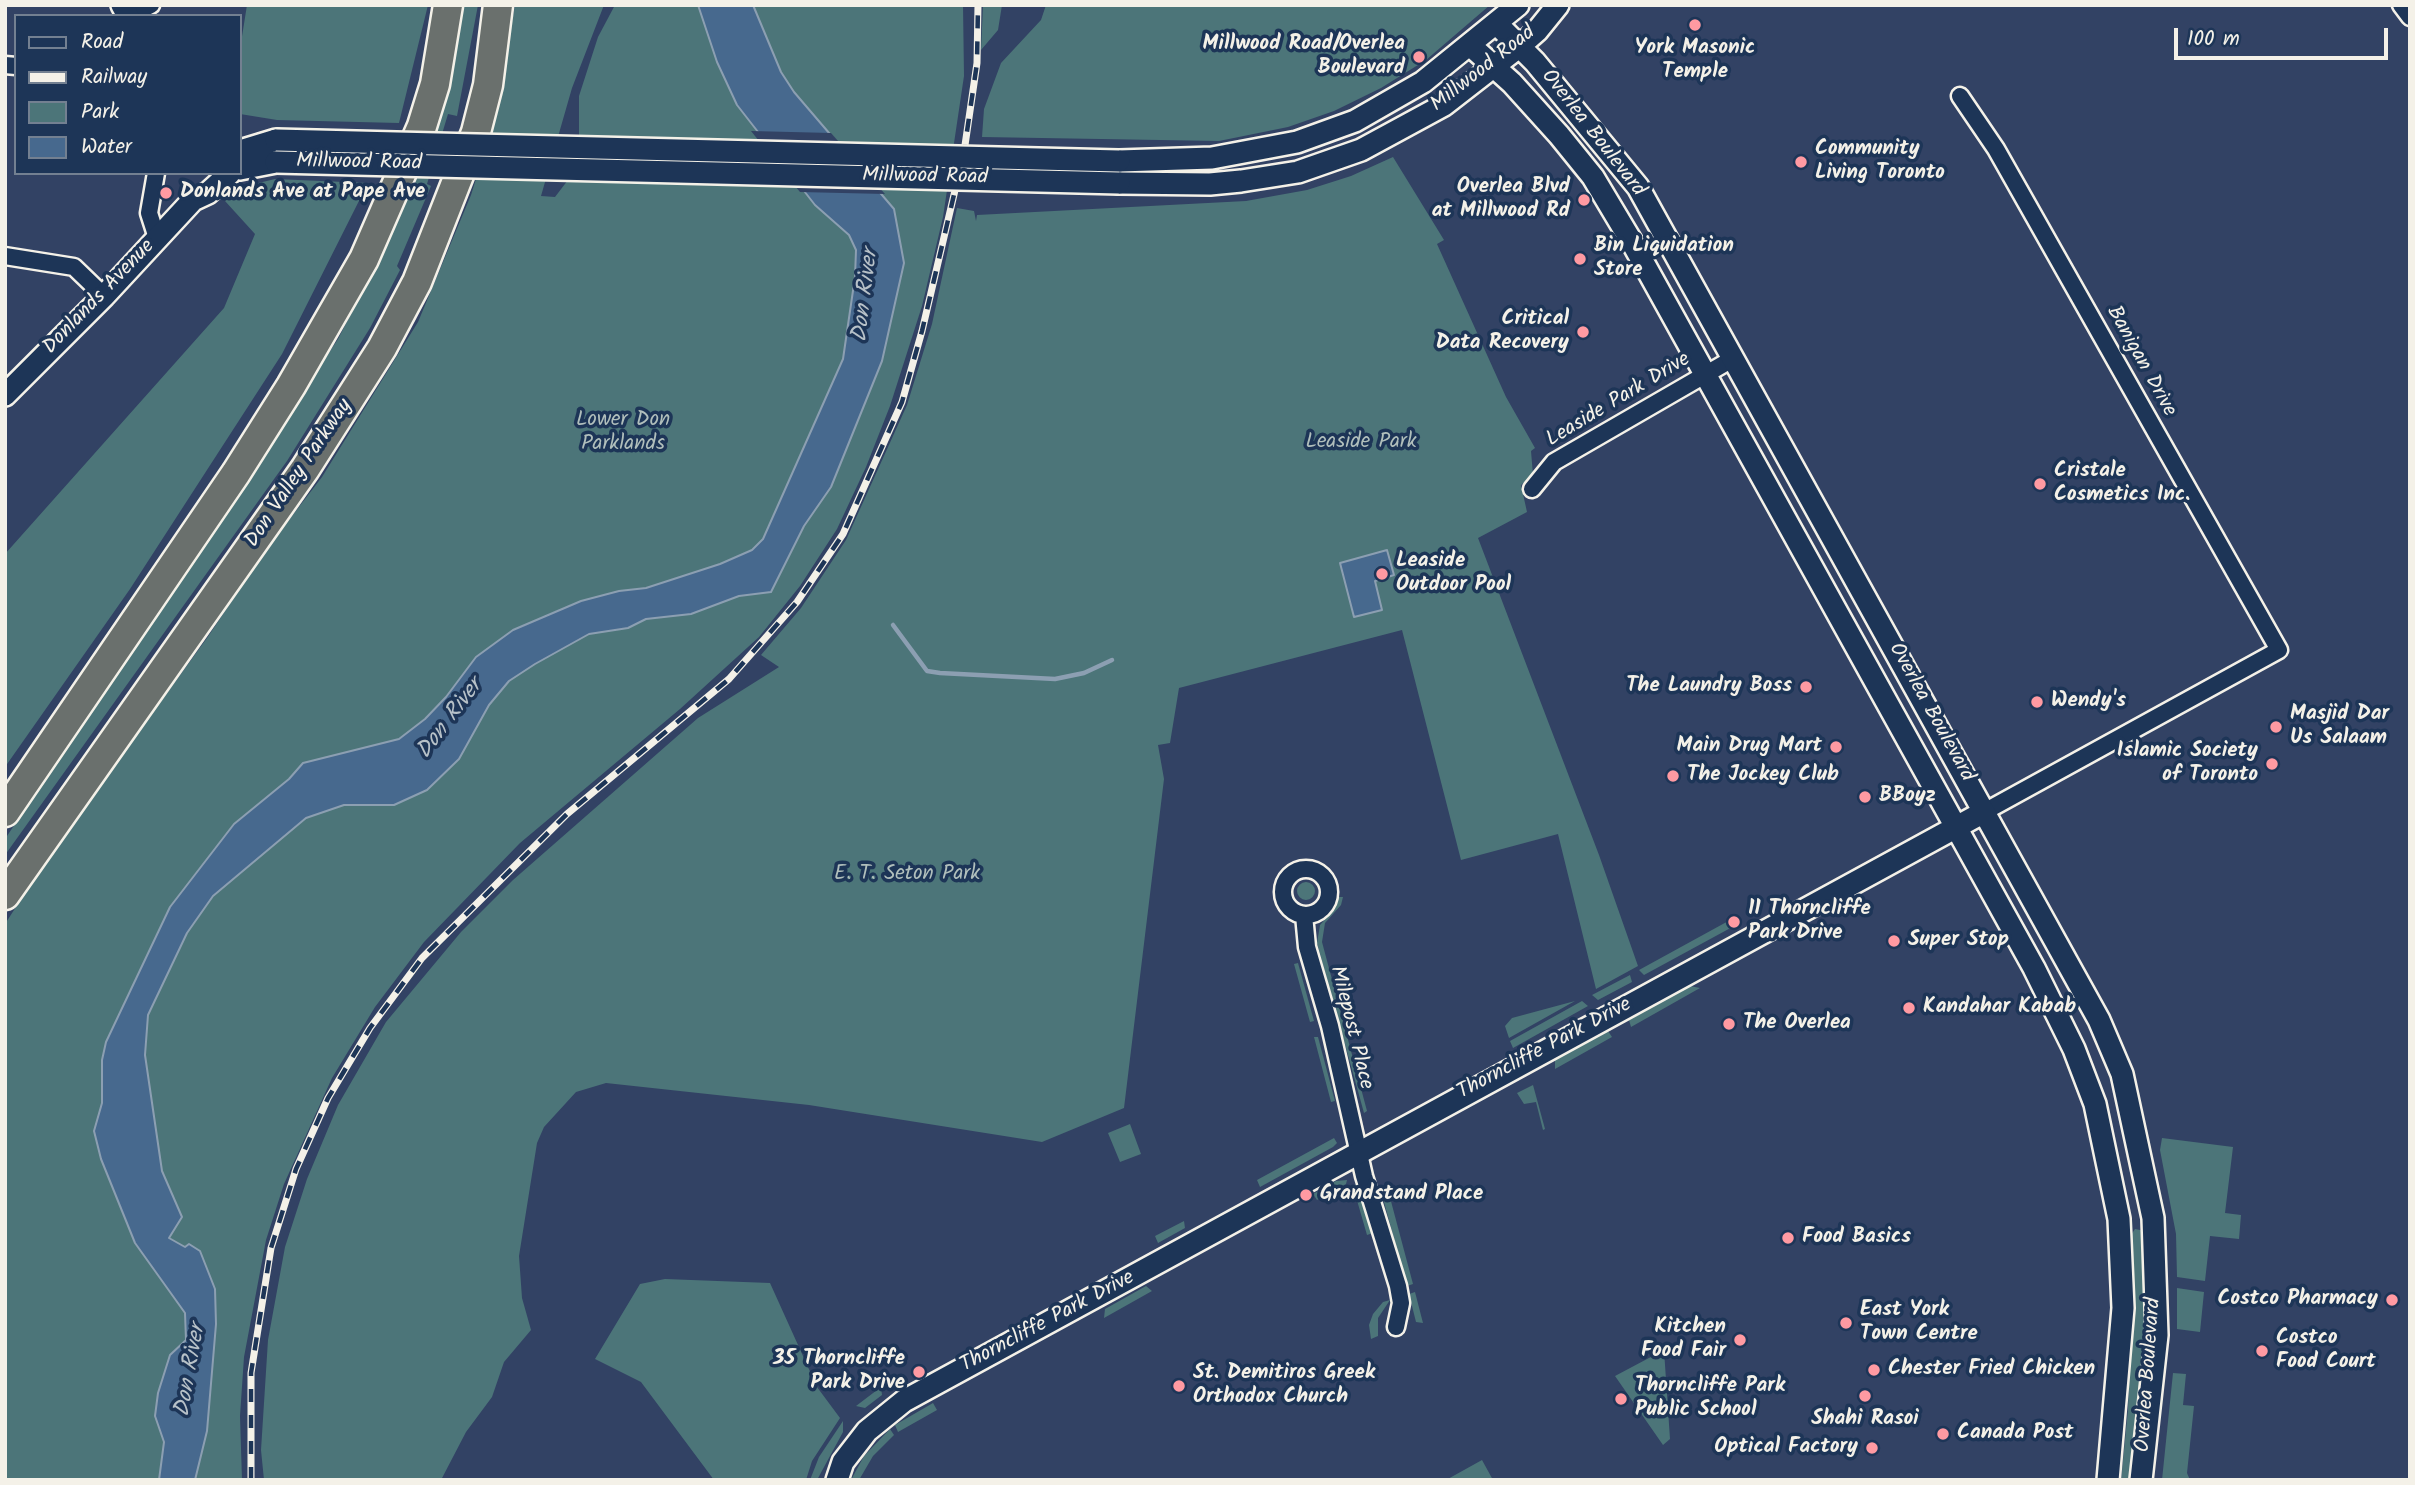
<!DOCTYPE html>
<style>
body{margin:0}
#map{position:relative;width:2415px;height:1485px;overflow:hidden;background:#324264;font-family:Kalam,sans-serif}
canvas{display:block}
.frame{position:absolute;inset:0;border:7px solid #f4f1e8;pointer-events:none}
.legend{position:absolute;left:14px;top:14px;width:228px;height:161px;box-sizing:border-box;background:#1d3557;border:2px solid #738091;margin:0;padding:9px 12px;list-style:none;font-size:21px;color:#f4f1e8}
.legend li{display:flex;align-items:center;gap:14px;height:35px}
.legend b{width:35px;border:2px solid #738091}
.scale{position:absolute;left:2174px;top:28px;width:214px;height:32px;box-sizing:border-box;border:4px solid #f4f1e8;border-top:0;padding-left:9px;font-size:21px;line-height:24px;white-space:nowrap;color:#f4f1e8;-webkit-text-stroke:5px #1d3557;paint-order:stroke}
</style>
<div id="map">
<canvas width="2415" height="1485"></canvas>
<div class="frame"></div>
<ul class="legend">
<li><b style="height:9px;background:#1d3557"></b>Road</li>
<li><b style="height:9px;background:#f4f1e8"></b>Railway</li>
<li><b style="height:19px;background:#4c7579"></b>Park</li>
<li><b style="height:19px;background:#47698e"></b>Water</li>
</ul>
<div class="scale">100 m</div>
</div>
<script>
const context = document.querySelector('canvas').getContext('2d');
context.lineJoin = 'round';
function fill(path, color) {
  context.fillStyle = color;
  context.fill(path, 'evenodd');
}
function shape(rows) {
  const path = new Path2D();
  for (const r of rows) {
    if (r.length === 3) {
      path.moveTo(r[0] + r[2], r[1]);
      path.arc(r[0], r[1], r[2], 0, 2 * Math.PI);
      continue;
    }
    path.moveTo(r[0], r[1]);
    for (let i = 2; i < r.length; i += 2) path.lineTo(r[i], r[i + 1]);
  }
  return path;
}
function trace(path, color, width, dash) {
  context.strokeStyle = color;
  context.lineWidth = width;
  context.lineCap = dash ? 'butt' : 'round';
  context.setLineDash(dash || []);
  context.stroke(path);
}
function write(font, color, halo, rows, align = 'center') {
  context.font = font + ' Kalam,sans-serif';
  context.lineWidth = 7;
  context.setLineDash([]);
  context.textBaseline = 'middle';
  context.strokeStyle = halo;
  context.fillStyle = color;
  for (const [text, x, y, turn = 0] of rows) {
    context.save();
    context.translate(x, y);
    context.rotate((+turn || 0) * Math.PI / 180);
    context.textAlign = isNaN(turn) ? turn : align;
    if (halo) context.strokeText(text, 0, 0);
    context.fillText(text, 0, 0);
    context.restore();
  }
}
fill(shape([
 [247,5,428,5,399,123,277,120,240,114,240,49],
 [461,5,478,5,457,116,448,114,427,184,431,186,397,266,400,270,370,328,287,461,5,855,5,839,338,339,372,273,423,155],
 [515,5,604,5,572,88,541,196,555,197,571,176,579,137,579,96,598,37,615,5,698,5,726,79,888,204,794,92,781,72,753,5,963,5,964,76,943,217,922,306,890,406,866,467,837,529,800,586,759,637,680,709,520,843,424,942,375,1007,332,1078,284,1184,266,1240,244,1357,240,1416,242,1480,5,1480,5,924,50,854,207,638,268,547,322,477,418,322,471,195,493,124],
 [983,5,1002,5,998,30,981,50],
 [1046,5,1490,5,1426,60,1381,88,1334,111,1288,127,1219,141,982,137,984,109,1001,63,1041,20],
 [1393,157,1444,240,1437,244,1506,397,1535,448,1531,451,1533,475,1521,485,1527,512,1478,538,1599,855,1638,966,1596,989,1558,834,1461,860,1402,630,1179,688,1170,743,1158,745,1164,779,1124,1108,1042,1142,809,1105,606,1083,576,1092,544,1127,537,1143,519,1256,522,1298,531,1330,504,1362,492,1397,466,1432,441,1480,264,1480,261,1450,268,1340,285,1247,307,1179,338,1105,386,1022,461,932,513,880,698,718,779,667,761,655,801,608,846,540,907,405,932,324,957,208,974,211,976,221,977,215,1246,201,1307,190,1351,176],
 [275,179,368,183,282,354,130,589,5,767,5,554,224,308,255,234,225,201,246,186],
 [1306,891,9],
 [1339,897,1343,897,1341,905,1325,923,1322,942,1367,1111,1364,1113,1317,943,1320,925,1334,910],
 [1732,919,1736,925,1644,975,1639,970],
 [1298,963,1314,1021,1310,1022,1294,964],
 [1630,975,1632,982,1598,1000,1592,995],
 [1690,986,1700,988,1631,1027,1629,1020],
 [1575,1001,1509,1038,1505,1026,1512,1018],
 [1582,1001,1588,1006,1513,1048,1510,1041],
 [1608,1031,1612,1037,1555,1069,1555,1060],
 [1314,1037,1318,1037,1335,1101,1331,1102],
 [1533,1085,1545,1129,1543,1130,1536,1102,1524,1104,1517,1093],
 [1130,1124,1141,1154,1120,1162,1108,1133],
 [1334,1138,1337,1143,1333,1147,1260,1187,1257,1180],
 [2162,1138,2233,1147,2225,1213,2241,1215,2239,1239,2210,1236,2205,1281,2177,1277,2176,1234,2160,1150],
 [1347,1180,1346,1184,1317,1200,1313,1194,1336,1181],
 [1355,1184,1362,1194,1373,1233,1367,1235,1354,1190],
 [1388,1190,1413,1284,1407,1286,1381,1191],
 [1184,1221,1185,1228,1158,1243,1155,1236],
 [2135,1229,2145,1231,2151,1298,2135,1480,2121,1480,2128,1410,2131,1308,2129,1238],
 [665,1279,770,1283,817,1387,840,1418,812,1461,806,1480,714,1480,641,1382,595,1359,640,1284],
 [1146,1286,1152,1291,1104,1318,1105,1309],
 [2177,1288,2204,1292,2200,1332,2177,1329],
 [1415,1292,1423,1323,1416,1322,1409,1294],
 [1390,1300,1378,1318,1378,1336,1371,1339,1369,1325,1373,1314,1383,1302],
 [1664,1350,1670,1439,1663,1445,1615,1376],
 [2173,1373,2186,1374,2183,1405,2194,1406,2187,1473,2190,1480,2162,1480],
 [881,1387,882,1395,865,1408,856,1406],
 [933,1403,937,1410,898,1432,895,1425],
 [843,1421,843,1432,817,1480,810,1480,819,1457],
 [890,1429,894,1435,873,1456,859,1480,851,1480,864,1456],
 [1482,1460,1493,1480,1446,1480]
]), '#4c7579');
const water = shape([
 [698,5,753,5,781,72,794,92,894,209,904,263,882,361,831,487,804,526,771,592,739,596,691,614,646,619,628,628,589,634,535,664,509,681,489,705,459,759,427,790,394,805,344,805,306,818,213,896,187,933,148,1015,145,1055,162,1171,182,1217,169,1238,185,1247,189,1244,200,1251,215,1289,216,1324,207,1431,195,1480,159,1480,164,1442,155,1416,158,1393,170,1355,186,1340,185,1313,135,1243,101,1159,94,1131,102,1103,102,1060,106,1042,170,907,234,824,289,779,303,763,399,739,425,719,446,697,476,657,513,630,581,601,619,591,646,588,720,564,752,550,763,539,843,359,855,277,856,250,849,235,815,205,737,105,717,62,698,5],
 [1387,550,1394,575,1375,581,1382,610,1354,617,1340,563,1387,550]
]);
fill(water, '#47698e');
trace(water, '#8c9fb2', 2);
fill(shape([
 [751,131,831,133,885,194,800,192]
]), '#324264');
trace(shape([
 [893,625,927,671,940,673,1055,679,1084,673,1112,660]
]), '#8c9fb2', 4.5);
const street = shape([
 [2401,5,2410,17],
 [130,16,151,5],
 [5,65,16,66],
 [1960,96,1996,149,2279,650,1984,812],
 [156,173,149,213,157,238],
 [5,256,74,267,104,296],
 [1532,489,1554,462,1734,358],
 [1306,892,23],
 [1304,915,1307,947,1330,1026,1364,1176,1398,1286,1401,1303,1396,1327]
]);
const secondary = shape([
 [122,5,128,16],
 [1496,23,1535,62,1638,187,2099,1020,2122,1074,2153,1218,2157,1335,2141,1480],
 [1471,46,1512,83,1559,135,1593,177,1633,244,2034,968,2074,1049,2095,1104,2119,1219,2123,1308,2108,1480],
 [240,151,276,140],
 [1119,161,1212,158,1297,142,1355,121,1423,82,1518,5],
 [240,169,276,162],
 [1119,183,1210,184,1241,181,1298,172,1361,150,1444,105,1520,46,1537,31,1558,5],
 [5,395,104,296,193,200,208,193,230,173],
 [837,1480,843,1462,867,1431,904,1401,1984,812]
]);
const highway = shape([
 [5,812,236,473,291,386,364,259,422,126,435,84,448,5],
 [5,895,305,469,382,348,417,282,476,132,488,85,498,5]
]);
trace(street, '#f4f1e8', 21);
trace(secondary, '#f4f1e8', 26);
trace(highway, '#f4f1e8', 33);
trace(street, '#1d3557', 16);
trace(secondary, '#1d3557', 21);
trace(highway, '#6a706d', 28);
const rail = shape([
 [251,1480,251,1373,271,1248,296,1169,328,1098,370,1028,422,958,567,814,729,679,797,602,843,534,902,402,922,331,964,152,977,63,978,5]
]);
trace(rail, '#f4f1e8', 7);
trace(rail, '#1d3557', 4.5, [13]);
const secondaryBridge = shape([
 [276,140,1119,161],
 [276,162,1119,183]
]);
trace(secondaryBridge, '#f4f1e8', 26, []);
trace(secondaryBridge, '#1d3557', 21);
for (const [x, y, r, color] of [
 [1695,25,7,"#ff9aa2"],
 [1419,57,7,"#ff9aa2"],
 [1801,162,7,"#ff9aa2"],
 [166,193,7,"#ff9aa2"],
 [1584,200,7,"#ff9aa2"],
 [1580,259,7,"#ff9aa2"],
 [1583,332,7,"#ff9aa2"],
 [2040,484,7,"#ff9aa2"],
 [1382,574,7,"#ff9aa2"],
 [1806,687,7,"#ff9aa2"],
 [2037,702,7,"#ff9aa2"],
 [2276,727,7,"#ff9aa2"],
 [1836,747,7,"#ff9aa2"],
 [2272,764,7,"#ff9aa2"],
 [1673,776,7,"#ff9aa2"],
 [1865,797,7,"#ff9aa2"],
 [1734,922,7,"#ff9aa2"],
 [1894,941,7,"#ff9aa2"],
 [1909,1008,7,"#ff9aa2"],
 [1729,1024,7,"#ff9aa2"],
 [1306,1195,7,"#ff9aa2"],
 [1788,1238,7,"#ff9aa2"],
 [2392,1300,7,"#ff9aa2"],
 [1846,1323,7,"#ff9aa2"],
 [1740,1340,7,"#ff9aa2"],
 [2262,1351,7,"#ff9aa2"],
 [1874,1370,7,"#ff9aa2"],
 [919,1372,7,"#ff9aa2"],
 [1179,1386,7,"#ff9aa2"],
 [1865,1396,7,"#ff9aa2"],
 [1621,1399,7,"#ff9aa2"],
 [1943,1434,7,"#ff9aa2"],
 [1872,1448,7,"#ff9aa2"]
]) {
  const dot = new Path2D();
  dot.arc(x, y, r, 0, 2 * Math.PI);
  context.fillStyle = color;
  context.fill(dot);
  trace(dot, '#1d3557', 2.5);
}
write('bold 21px', '#f4f1e8', '#1d3557', [
 ["Millwood Road/Overlea",1405,45,"right"],
 ["Boulevard",1405,69,"right"],
 ["York Masonic",1695,49,"center"],
 ["Temple",1695,73,"center"],
 ["Community",1815,150],
 ["Living Toronto",1815,174],
 ["Overlea Blvd",1570,188,"right"],
 ["at Millwood Rd",1570,212,"right"],
 ["Donlands Ave at Pape Ave",180,193],
 ["Bin Liquidation",1594,247],
 ["Store",1594,271],
 ["Critical",1569,320,"right"],
 ["Data Recovery",1569,344,"right"],
 ["Cristale",2054,472],
 ["Cosmetics Inc.",2054,496],
 ["Leaside",1396,562],
 ["Outdoor Pool",1396,586],
 ["The Laundry Boss",1792,687,"right"],
 ["Wendy's",2051,702],
 ["Masjid Dar",2290,715],
 ["Us Salaam",2290,739],
 ["Main Drug Mart",1822,747,"right"],
 ["Islamic Society",2258,752,"right"],
 ["of Toronto",2258,776,"right"],
 ["The Jockey Club",1687,776],
 ["BBoyz",1879,797],
 ["11 Thorncliffe",1748,910],
 ["Park Drive",1748,934],
 ["Super Stop",1908,941],
 ["Kandahar Kabab",1923,1008],
 ["The Overlea",1743,1024],
 ["Grandstand Place",1320,1195],
 ["Food Basics",1802,1238],
 ["Costco Pharmacy",2378,1300,"right"],
 ["East York",1860,1311],
 ["Town Centre",1860,1335],
 ["Kitchen",1726,1328,"right"],
 ["Food Fair",1726,1352,"right"],
 ["Costco",2276,1339],
 ["Food Court",2276,1363],
 ["35 Thorncliffe",905,1360,"right"],
 ["Park Drive",905,1384,"right"],
 ["Chester Fried Chicken",1888,1370],
 ["St. Demitiros Greek",1193,1374],
 ["Orthodox Church",1193,1398],
 ["Thorncliffe Park",1635,1387],
 ["Public School",1635,1411],
 ["Shahi Rasoi",1865,1420,"center"],
 ["Canada Post",1957,1434],
 ["Optical Factory",1858,1448,"right"]
], 'left');
write('21px', '#f4f1e8', '#1d3557', [
 ["Millwood Road",1484,70,-38],
 ["Overlea Boulevard",1592,134,52],
 ["Millwood Road",359,164,1],
 ["Millwood Road",925,178,1],
 ["Donlands Avenue",100,298,-46],
 ["Banigan Drive",2140,362,61],
 ["Leaside Park Drive",1619,401,-31],
 ["Don Valley Parkway",300,474,-56],
 ["Overlea Boulevard",1930,713,61],
 ["Milepost Place",1350,1028,76],
 ["Thorncliffe Park Drive",1545,1050,-28],
 ["Thorncliffe Park Drive",1048,1323,-28],
 ["Overlea Boulevard",2150,1375,-86]
]);
write('21px', '#b1bfbc', '#1d3557', [
 ["Lower Don",623,421],
 ["Parklands",623,445],
 ["Leaside Park",1361,443],
 ["E. T. Seton Park",907,875]
]);
write('italic 23px', '#b7c1c8', '#1d3557', [
 ["Don River",867,296,-83],
 ["Don River",451,720,-53],
 ["Don River",192,1371,-80]
]);
</script>
